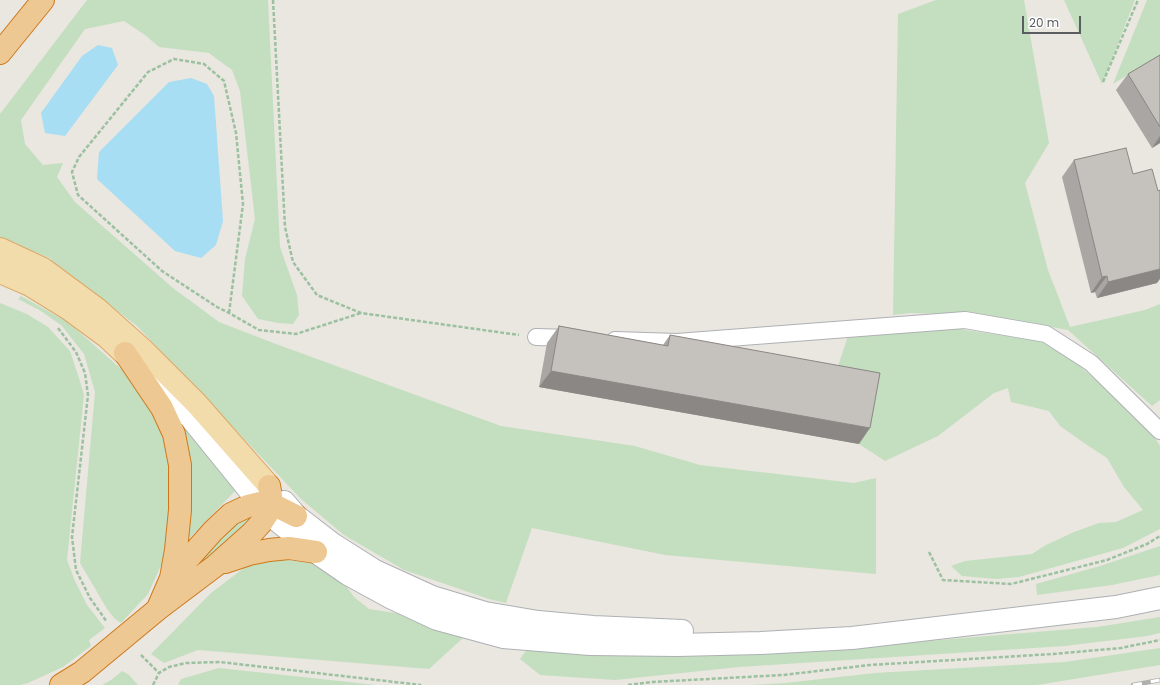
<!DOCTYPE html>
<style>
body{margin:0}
#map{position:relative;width:1160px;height:685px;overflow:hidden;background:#eae6e0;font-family:Poppins,sans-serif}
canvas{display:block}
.scale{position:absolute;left:1022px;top:16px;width:59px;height:18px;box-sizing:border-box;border:2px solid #595d5f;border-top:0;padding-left:5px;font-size:12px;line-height:14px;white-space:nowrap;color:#595d5f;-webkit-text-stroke:3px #fff;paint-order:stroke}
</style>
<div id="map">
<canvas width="1160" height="685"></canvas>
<div class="scale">20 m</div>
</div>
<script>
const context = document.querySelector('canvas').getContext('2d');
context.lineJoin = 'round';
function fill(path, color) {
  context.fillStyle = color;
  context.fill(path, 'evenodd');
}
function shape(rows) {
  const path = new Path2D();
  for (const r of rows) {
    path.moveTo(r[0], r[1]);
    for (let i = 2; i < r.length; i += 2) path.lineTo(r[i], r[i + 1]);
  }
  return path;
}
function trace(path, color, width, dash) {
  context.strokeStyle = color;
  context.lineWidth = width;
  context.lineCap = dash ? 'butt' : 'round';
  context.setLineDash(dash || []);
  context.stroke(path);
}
fill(shape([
 [87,0,268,0,280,247,297,295,299,315,293,324,278,323,258,319,242,296,245,259,255,219,240,91,232,70,209,53,159,47,145,35,124,21,85,29,21,120,25,144,43,165,63,163,57,177,75,202,173,288,219,322,276,344,501,426,635,446,700,465,854,483,876,478,876,574,665,555,532,528,506,603,489,599,404,570,344,535,301,499,137,326,72,276,49,263,52,259,0,238,0,114],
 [936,0,1024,0,1049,143,1025,183,1048,270,1070,327,1145,310,1160,304,1160,400,1152,406,1068,330,983,315,910,313,893,315,898,14],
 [1064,0,1135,0,1102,84],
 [1147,0,1160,0,1160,55,1113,84],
 [21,296,68,322,129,376,156,415,169,453,173,490,164,559,148,594,121,623,115,619,107,609,80,563,95,392,84,354,62,326,41,311,18,299],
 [0,303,27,314,48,327,70,351,79,378,84,395,67,560,75,581,87,605,105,628,89,640,91,646,63,667,28,683,20,685,0,685],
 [952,328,1040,341,1075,362,1120,401,1153,435,1160,446,1160,529,1123,548,1019,577,996,579,962,576,951,566,965,561,1032,554,1046,545,1074,532,1099,523,1116,522,1143,510,1124,487,1107,458,1087,445,1060,426,1049,411,1011,402,1008,388,994,393,938,436,885,461,859,444,834,378,849,333],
 [180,417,236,490,180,548],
 [252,515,256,518,205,560,203,558,238,522],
 [1160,546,1160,575,1112,585,1037,595,1036,584,1100,566],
 [278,559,312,563,332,574,344,583,354,597,369,609,401,614,463,638,429,669,198,650,164,663,151,654,211,593,248,565],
 [1160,617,1160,633,1147,636,1065,646,739,667,615,680,540,675,520,659,528,648,793,652,1097,627],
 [1160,648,1160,665,1037,685,751,685,785,683,875,673,1065,662],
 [219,668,376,685,178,685,181,679],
 [122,671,129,675,138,685,102,685,111,680]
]), '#c4dfbf');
fill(shape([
 [98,45,112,48,118,65,65,136,45,133,41,113,82,56],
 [191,78,207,84,214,96,223,221,216,245,201,258,175,251,97,179,99,152,169,82]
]), '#a7def3');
const street = shape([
 [536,337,572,338],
 [615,340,677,342,965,320,1046,334,1091,363,1160,431]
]);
const secondary = shape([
 [144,372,191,418,268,513,316,552,348,574,392,598,437,619,503,637,590,644,677,645,761,643,852,638,1116,607,1160,598],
 [284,502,296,516,331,543,375,571,432,597,485,613,538,622,593,627,682,631]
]);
const primary = shape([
 [0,249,43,269,97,309,143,350,196,403,269,486],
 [0,272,30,285,69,309,107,337,124,353]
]);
const highway = shape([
 [0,53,43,0],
 [125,353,162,408,174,434,180,465,180,510,176,550,171,578,158,608],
 [225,562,249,554,269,550,289,548,316,552],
 [171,578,213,531,231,514,248,506,260,503,276,506,296,516],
 [61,685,82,672,158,609,215,566,252,533,262,522,268,513,271,496,269,486]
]);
trace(street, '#aeb1b4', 18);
trace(secondary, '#adb1b4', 24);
trace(primary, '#dda966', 24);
trace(highway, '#cd7a1d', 24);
trace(shape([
 [273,0,285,227,293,262,317,295,361,313,519,335],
 [1103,82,1138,0],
 [229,313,243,204,236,133,224,81,204,64,174,59,148,72,79,157,72,172,78,195,162,271,217,307,229,313,259,330,296,334,361,313],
 [58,328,76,352,85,373,88,395,72,537,76,570,90,598,107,622],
 [929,552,943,580,1011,584,1107,560,1147,544,1160,536],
 [141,655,159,673],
 [153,685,159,673,169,667,186,663,220,662,421,685],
 [628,685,652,682,783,675,870,665,1053,654,1121,648,1160,640]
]), '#9bc1a0', 2.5, [4, 2]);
trace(street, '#fff', 16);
trace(secondary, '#fff', 22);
trace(primary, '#f3dcac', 22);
trace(highway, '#eec893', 22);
const rail = shape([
 [1133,685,1160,680]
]);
trace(rail, '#aeafaf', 4.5);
trace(rail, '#fff', 3, [9]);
fill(shape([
 [1160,55,1160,143,1152,148,1116,90,1128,74],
 [1074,160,1157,283,1097,298,1095,292,1091,293,1062,177],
 [559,326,663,345,670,335,859,444,539,387,547,343]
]), '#a9a6a3');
fill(shape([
 [1160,136,1160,143,1152,148],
 [1160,269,1160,279,1157,283,1097,298,1108,282],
 [1107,276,1095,292,1091,293,1102,277],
 [551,371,870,428,859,444,539,387]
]), '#8a8784');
const building = shape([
 [1160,55,1160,127,1128,74,1160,55],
 [1126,148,1133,174,1152,169,1158,191,1160,190,1160,269,1108,282,1107,276,1102,277,1074,160,1126,148],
 [559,326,668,346,670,335,880,373,870,428,551,371,559,326]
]);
fill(building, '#c5c1bd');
trace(building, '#8a8784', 1);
</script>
